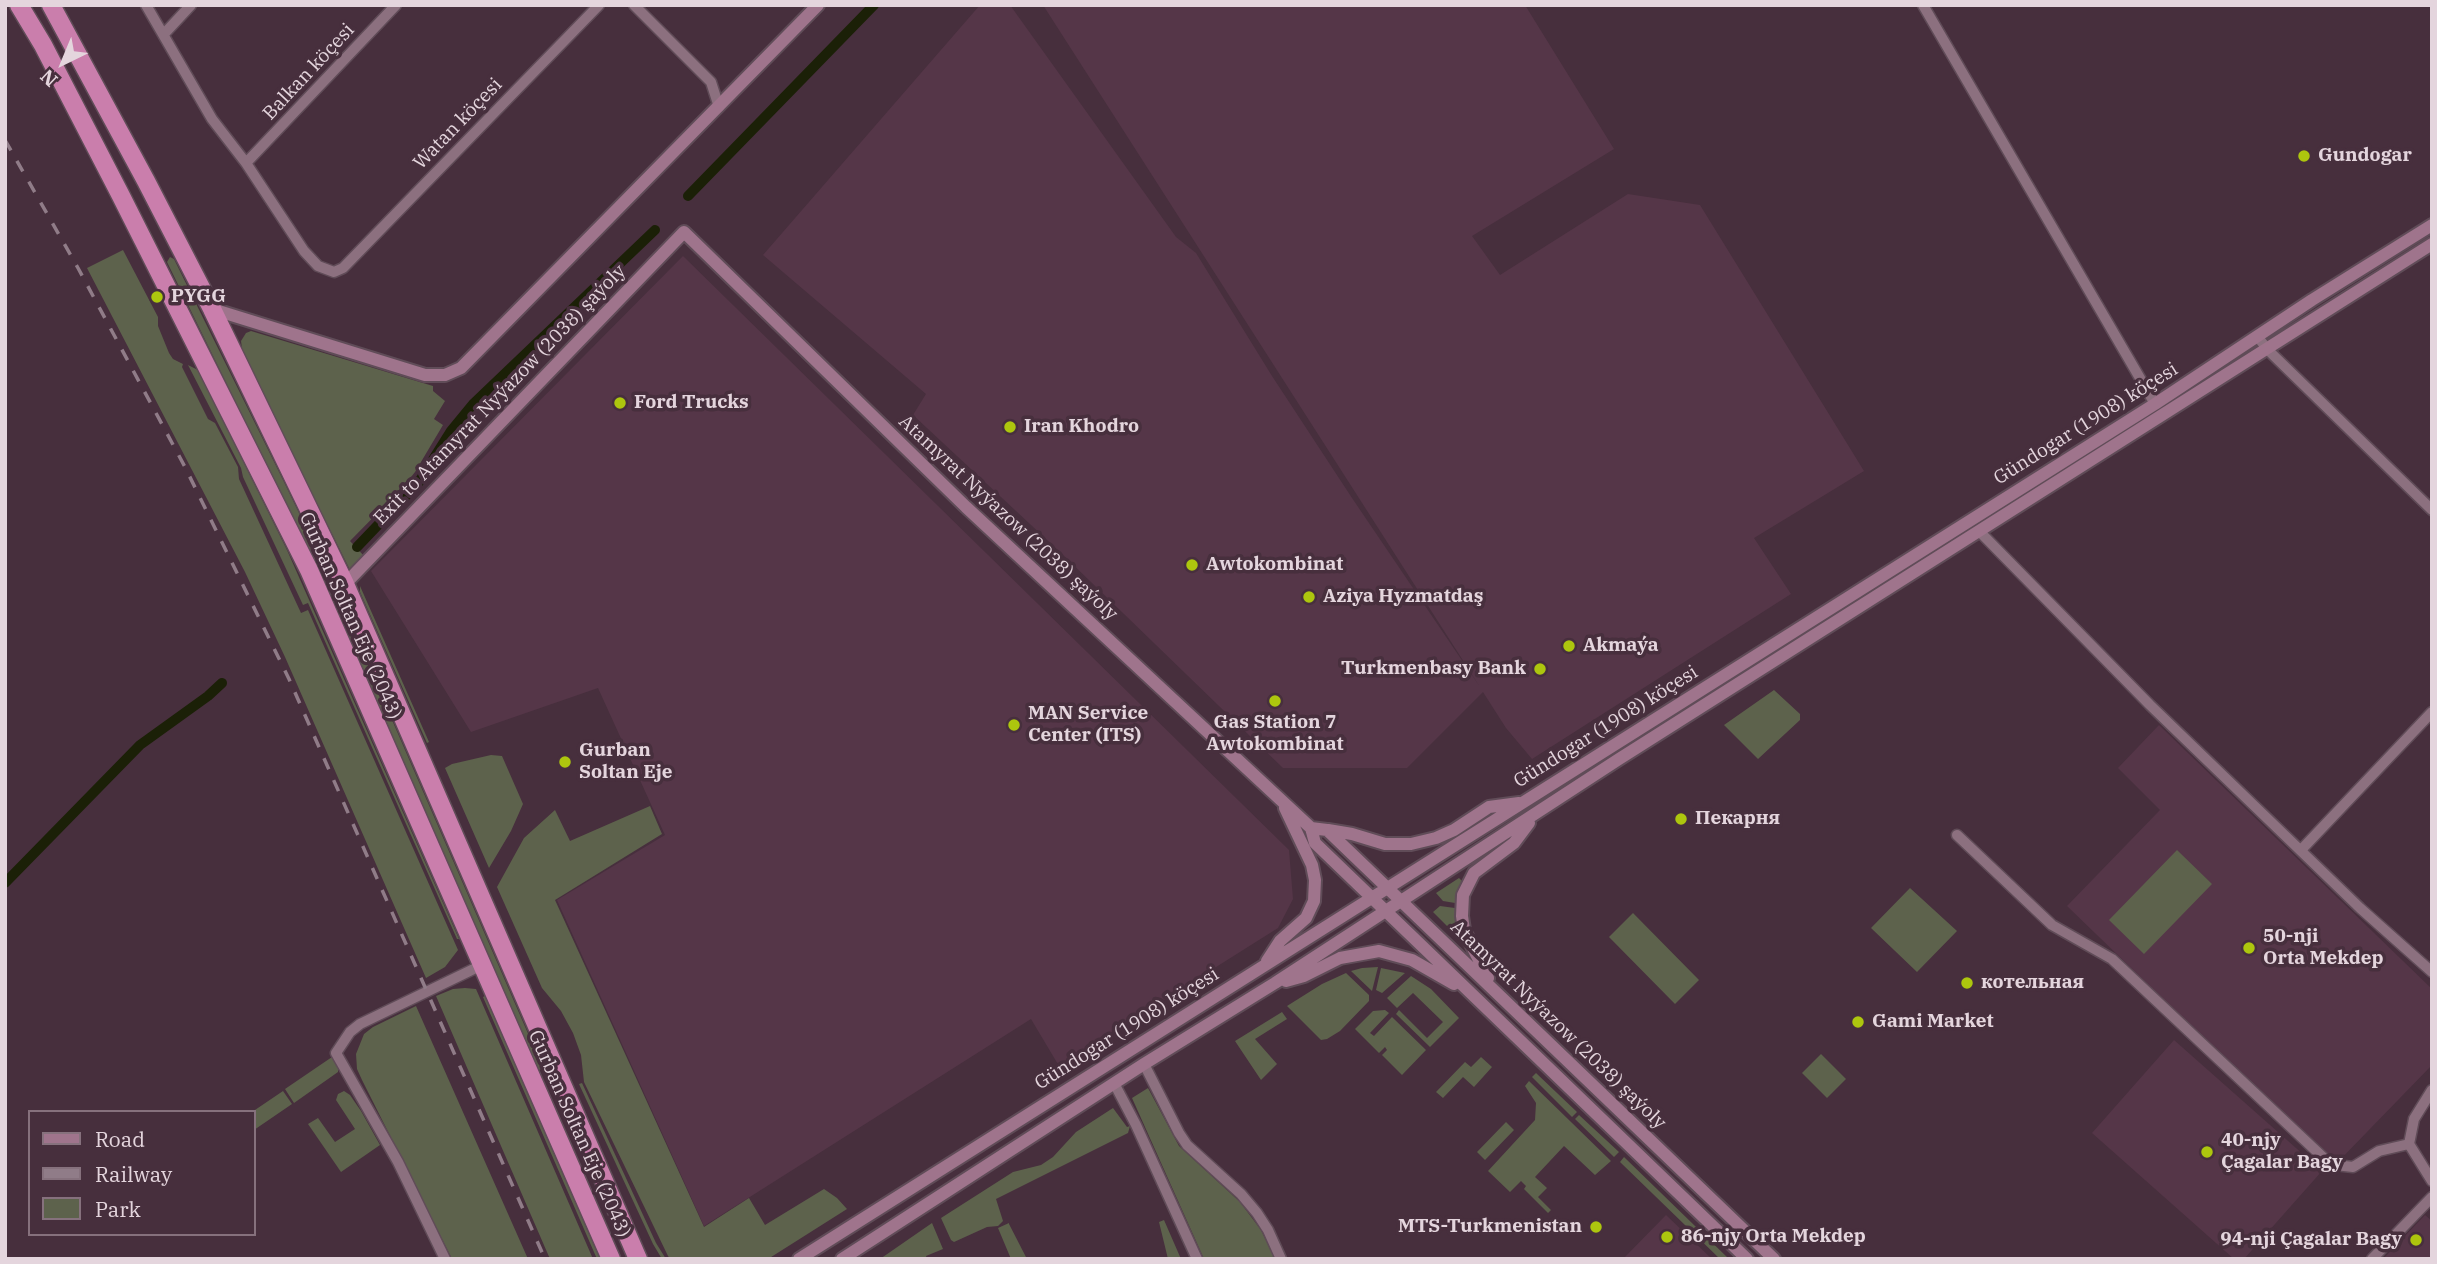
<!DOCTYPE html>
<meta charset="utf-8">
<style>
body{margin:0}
#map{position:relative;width:2437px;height:1264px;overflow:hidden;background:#472f3d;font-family:"IBM Plex Serif",serif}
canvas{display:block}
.frame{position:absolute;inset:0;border:7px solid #e4d5dd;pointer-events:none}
.legend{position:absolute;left:28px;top:1110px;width:228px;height:126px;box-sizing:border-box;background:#472f3d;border:2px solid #86717d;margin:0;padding:9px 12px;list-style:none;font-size:21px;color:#e4d5dd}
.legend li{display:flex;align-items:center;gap:14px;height:35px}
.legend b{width:35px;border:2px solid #86717d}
.north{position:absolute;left:28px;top:28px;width:70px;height:70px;-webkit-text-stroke:5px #472f3d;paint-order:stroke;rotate:223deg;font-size:19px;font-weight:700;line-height:28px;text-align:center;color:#e4d5dd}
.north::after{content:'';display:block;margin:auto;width:24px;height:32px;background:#e4d5dd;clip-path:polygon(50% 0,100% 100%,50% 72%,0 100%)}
</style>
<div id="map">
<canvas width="2437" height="1264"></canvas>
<div class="frame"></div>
<ul class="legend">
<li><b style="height:9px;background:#9f748c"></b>Road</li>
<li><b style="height:9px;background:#907c88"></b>Railway</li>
<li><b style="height:19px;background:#5d624c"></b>Park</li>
</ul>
<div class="north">N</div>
</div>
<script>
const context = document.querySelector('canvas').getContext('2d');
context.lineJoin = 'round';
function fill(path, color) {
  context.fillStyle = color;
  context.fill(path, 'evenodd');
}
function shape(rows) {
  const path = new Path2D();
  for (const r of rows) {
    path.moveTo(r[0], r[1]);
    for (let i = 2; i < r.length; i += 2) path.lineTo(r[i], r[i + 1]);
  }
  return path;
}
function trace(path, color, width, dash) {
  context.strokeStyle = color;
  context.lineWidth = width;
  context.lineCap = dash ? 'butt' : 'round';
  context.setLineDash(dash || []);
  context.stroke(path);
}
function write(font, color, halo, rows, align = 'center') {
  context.font = font + ' "IBM Plex Serif",serif';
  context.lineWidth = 7;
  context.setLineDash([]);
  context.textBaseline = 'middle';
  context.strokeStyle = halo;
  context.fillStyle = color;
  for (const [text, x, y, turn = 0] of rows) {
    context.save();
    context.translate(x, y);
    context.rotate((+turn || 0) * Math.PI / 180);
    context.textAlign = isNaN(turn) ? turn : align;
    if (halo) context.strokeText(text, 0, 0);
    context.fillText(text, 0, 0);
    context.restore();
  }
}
fill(shape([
 [980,5,1010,5,1176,237,1196,253,1272,376,1352,498,1480,687,1043,5,1525,5,1614,149,1472,236,1500,275,1628,194,1700,205,1864,471,1754,538,1791,594,1532,759,1506,728,1483,692,1407,768,1283,768,1060,552,913,415,926,394,763,255],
 [683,256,1289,850,1293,899,1278,928,1059,1066,1031,1019,704,1226,557,900,665,835,598,688,471,732,371,571],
 [2159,725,2432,989,2432,1065,2335,1165,2067,906,2160,810,2118,768],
 [2174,1040,2322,1171,2244,1259,2234,1259,2092,1133],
 [1666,1215,1712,1259,1623,1259],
 [2425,1215,2432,1221,2432,1259,2383,1259]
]), '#553648');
fill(shape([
 [123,250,158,317,158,326,169,353,173,359,183,364,182,367,208,419,215,423,238,467,239,479,301,613,308,610,458,950,445,967,426,978,285,657,245,572,87,268],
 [170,257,174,259,285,484,315,546,314,551,308,550,167,262],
 [251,331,433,386,433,391,445,401,434,419,443,425,415,472,404,486,350,541,364,556,351,572,243,356,241,341,246,333],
 [188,365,198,370,287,550,459,939,457,939,308,603,303,605,243,477,241,468],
 [360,586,429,742,427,743,360,592],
 [334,591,337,593,543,1068,539,1070,523,1035,331,595],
 [1774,690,1800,714,1800,720,1758,759,1724,725],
 [491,755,502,756,523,804,511,831,489,868,445,768,452,764],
 [650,806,662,834,555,900,704,1227,749,1198,765,1225,824,1189,837,1198,847,1209,768,1259,670,1259,668,1256,584,1082,581,1055,573,1033,561,1011,542,988,497,887,524,838,555,810,570,841],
 [2177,850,2212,884,2144,954,2109,920],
 [1459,878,1462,881,1455,903,1443,901,1436,893],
 [1910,888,1957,931,1917,972,1871,928],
 [1440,906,1455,908,1458,930,1455,934,1433,912],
 [1633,913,1699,980,1675,1004,1609,937],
 [1378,967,1372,991,1351,971,1362,968],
 [1381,968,1405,973,1382,993,1376,990],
 [1346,973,1369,995,1369,1001,1340,1031,1327,1039,1321,1040,1287,1006,1322,984],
 [1411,976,1431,989,1459,1018,1430,1047,1396,1014,1399,1010,1427,1038,1443,1022,1413,993,1397,1008,1387,998],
 [465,988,476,989,593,1259,550,1259,436,996,453,989],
 [485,996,600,1259,597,1259,483,997],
 [416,1006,528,1259,452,1259,362,1080,357,1069,356,1054,364,1034,373,1027],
 [1385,1010,1389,1013,1370,1033,1374,1036,1392,1017,1426,1050,1402,1075,1382,1055,1387,1050,1385,1047,1379,1053,1355,1029,1373,1011],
 [1282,1012,1287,1019,1255,1039,1277,1064,1261,1080,1235,1041],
 [1821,1054,1846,1079,1827,1098,1802,1073],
 [332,1057,338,1066,338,1072,294,1103,285,1089],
 [1481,1057,1492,1067,1474,1087,1463,1077,1443,1098,1436,1092,1465,1062,1471,1067],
 [1536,1073,1577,1112,1572,1117,1532,1077],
 [1529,1081,1611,1161,1595,1175,1564,1146,1535,1177,1547,1188,1538,1197,1551,1210,1548,1213,1524,1189,1526,1186,1521,1181,1510,1192,1488,1171,1535,1120,1536,1103,1525,1086],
 [582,1083,656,1243,666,1259,662,1259,653,1244,579,1084],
 [1148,1088,1179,1146,1240,1202,1261,1230,1275,1259,1204,1259,1132,1098],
 [283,1091,292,1104,254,1130,254,1112,252,1112],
 [344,1091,350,1095,361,1111,380,1145,341,1172,308,1124,318,1118,335,1142,355,1129,336,1100,338,1094],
 [1113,1108,1127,1127,1130,1126,1128,1133,996,1199,1003,1221,998,1226,987,1227,954,1242,951,1240,941,1218,1013,1172,1041,1165,1053,1157,1076,1132],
 [1579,1115,1619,1152,1614,1157,1575,1119],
 [1506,1122,1514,1130,1485,1160,1477,1152],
 [1624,1157,1729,1259,1720,1259,1620,1162],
 [1164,1220,1181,1259,1168,1259,1159,1222],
 [932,1223,943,1249,926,1256,927,1259,880,1259],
 [1009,1223,1009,1224,1027,1259,1011,1259,998,1228]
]), '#5d624c');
trace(shape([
 [688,196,874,5],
 [357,547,419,482,451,431,474,403,655,230],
 [5,883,140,745,208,696,222,683]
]), '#1b2007', 10);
const street = shape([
 [146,5,212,119,246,163,304,251,318,266,334,272,343,268,599,5],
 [634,5,711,82,719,107],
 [1923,5,2155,404],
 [164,34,191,5],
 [246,163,396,5],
 [2257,336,2268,350,2432,510],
 [1980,532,2150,705,2360,908,2432,972],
 [1957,835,2052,925,2112,959,2328,1162,2335,1165,2353,1167,2379,1151,2409,1144],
 [2301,850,2432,712],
 [1144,1064,1179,1133,1187,1145,1241,1194,1257,1213,1268,1230,1281,1259],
 [1114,1083,1136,1125,1197,1259],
 [2432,1090,2414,1119,2409,1144,2432,1181],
 [445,1259,398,1162,336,1053,350,1032,360,1024,482,965],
 [2372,1259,2432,1197]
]);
const secondary = shape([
 [212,309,425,375,445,375,461,368,818,5],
 [345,584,684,232,966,507,1311,828,1315,843,1747,1259],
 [1311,828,1327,830,1774,1259],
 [1328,830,1352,834,1385,844,1411,844,1436,838,1454,830,1489,807,1519,803],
 [1267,961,1280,941,1306,918,1314,901,1315,880,1312,865,1285,808],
 [1488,978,1464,930,1462,916,1463,895,1474,873,1514,843,1529,823],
 [1286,981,1304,976,1340,958,1379,951,1412,960,1454,984],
 [799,1259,2155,404,2312,300,2432,225],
 [842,1259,1144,1064,1275,983,1619,759,2432,244]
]);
const highway = shape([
 [19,5,43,45,121,196,309,570,611,1259],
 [51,5,146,181,212,309,345,584,638,1259]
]);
trace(street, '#604c58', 13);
trace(secondary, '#604c58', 16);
trace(highway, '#604c58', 21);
trace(street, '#8c707f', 10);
trace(secondary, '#9f748c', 12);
trace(highway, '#ca7eac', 18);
trace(shape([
 [5,140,78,268,185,467,289,679,545,1259]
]), '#907c88', 3.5, [12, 12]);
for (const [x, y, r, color] of [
 [2304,156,7,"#adc60e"],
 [157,297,7,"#adc60e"],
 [620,403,7,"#adc60e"],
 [1010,427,7,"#adc60e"],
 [1192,565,7,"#adc60e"],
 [1309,597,7,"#adc60e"],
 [1569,646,7,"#adc60e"],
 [1540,669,7,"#adc60e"],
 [1275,701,7,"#adc60e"],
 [1014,725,7,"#adc60e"],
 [565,762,7,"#adc60e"],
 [1681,819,7,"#adc60e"],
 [2249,948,7,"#adc60e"],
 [1967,983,7,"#adc60e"],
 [1858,1022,7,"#adc60e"],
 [2207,1152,7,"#adc60e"],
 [1596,1227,7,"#adc60e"],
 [1667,1237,7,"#adc60e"],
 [2416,1240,7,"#adc60e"]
]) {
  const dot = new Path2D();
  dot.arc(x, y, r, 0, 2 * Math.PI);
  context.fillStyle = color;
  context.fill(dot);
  trace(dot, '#472f3d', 2.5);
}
write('19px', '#e4d5dd', '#472f3d', [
 ["Balkan köçesi",309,72,-47],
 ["Watan köçesi",458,124,-46],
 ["Exit to Atamyrat Nyýazow (2038) şaýoly",500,395,-46],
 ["Gündogar (1908) köçesi",2086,424,-32],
 ["Atamyrat Nyýazow (2038) şaýoly",1008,518,43],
 ["Gurban Soltan Eje (2043)",350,616,66],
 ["Gündogar (1908) köçesi",1606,727,-32],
 ["Atamyrat Nyýazow (2038) şaýoly",1558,1025,44],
 ["Gündogar (1908) köçesi",1127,1029,-32],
 ["Gurban Soltan Eje (2043)",579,1134,66]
]);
write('bold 19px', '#e4d5dd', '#472f3d', [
 ["Gundogar",2318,156],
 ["PYGG",171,297],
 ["Ford Trucks",634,403],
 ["Iran Khodro",1024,427],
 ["Awtokombinat",1206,565],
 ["Aziya Hyzmatdaş",1323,597],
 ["Аkmaýa",1583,646],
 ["Turkmenbasy Bank",1526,669,"right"],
 ["MAN Service",1028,714],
 ["Center (ITS)",1028,736],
 ["Gas Station 7",1275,723,"center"],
 ["Awtokombinat",1275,745,"center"],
 ["Gurban",579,751],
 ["Soltan Eje",579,773],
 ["Пекарня",1695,819],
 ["50-nji",2263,937],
 ["Orta Mekdep",2263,959],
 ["котельная",1981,983],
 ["Gami Market",1872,1022],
 ["40-njy",2221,1141],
 ["Çagalar Bagy",2221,1163],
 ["MTS-Turkmenistan",1582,1227,"right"],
 ["86-njy Orta Mekdep",1681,1237],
 ["94-nji Çagalar Bagy",2402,1240,"right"]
], 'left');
</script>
